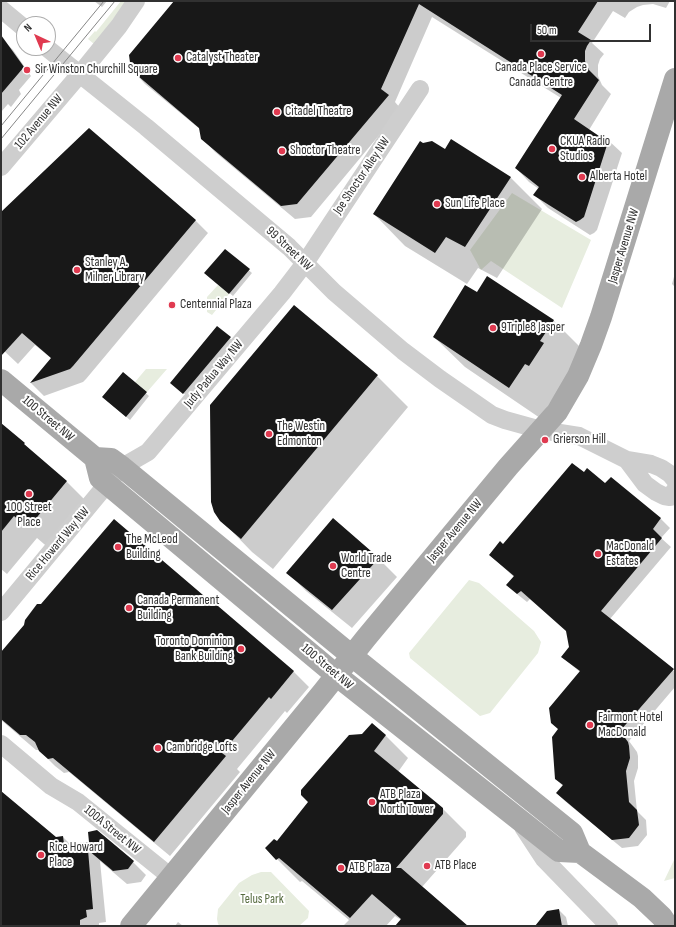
<!DOCTYPE html>
<style>
body{margin:0}
#map{position:relative;width:676px;height:927px;overflow:hidden;background:#fff;font-family:"Sofia Sans Condensed",sans-serif}
canvas{display:block}
.frame{position:absolute;inset:0;border:2px solid #313131;pointer-events:none}
.north{position:absolute;left:16px;top:16px;width:40px;height:40px;box-sizing:border-box;background:#fff;border:1px solid #adadad;border-radius:50%;rotate:316deg;font-size:11px;font-weight:700;line-height:16px;text-align:center;color:#313131}
.north::after{content:'';display:block;margin:auto;width:14px;height:18px;background:#e03a50;clip-path:polygon(50% 0,100% 100%,50% 72%,0 100%)}
.scale{position:absolute;left:530px;top:24px;width:121px;height:18px;box-sizing:border-box;border:2px solid #313131;border-top:0;padding-left:5px;font-size:12px;line-height:14px;white-space:nowrap;color:#313131;-webkit-text-stroke:3px #fff;paint-order:stroke}
</style>
<div id="map">
<canvas width="676" height="927"></canvas>
<div class="frame"></div>
<div class="north">N</div>
<div class="scale">50 m</div>
</div>
<script>
const context = document.querySelector('canvas').getContext('2d');
context.lineJoin = 'round';
function fill(path, color) {
  context.fillStyle = color;
  context.fill(path, 'evenodd');
}
function shape(rows) {
  const path = new Path2D();
  for (const r of rows) {
    path.moveTo(r[0], r[1]);
    for (let i = 2; i < r.length; i += 2) path.lineTo(r[i], r[i + 1]);
  }
  return path;
}
function trace(path, color, width, dash) {
  context.strokeStyle = color;
  context.lineWidth = width;
  context.lineCap = dash ? 'butt' : 'round';
  context.setLineDash(dash || []);
  context.stroke(path);
}
function write(font, color, halo, rows, align = 'center') {
  context.font = font + ' "Sofia Sans Condensed",sans-serif';
  context.lineWidth = 4;
  context.setLineDash([]);
  context.textBaseline = 'middle';
  context.strokeStyle = halo;
  context.fillStyle = color;
  for (const [text, x, y, turn = 0] of rows) {
    context.save();
    context.translate(x, y);
    context.rotate((+turn || 0) * Math.PI / 180);
    context.textAlign = isNaN(turn) ? turn : align;
    if (halo) context.strokeText(text, 0, 0);
    context.fillText(text, 0, 0);
    context.restore();
  }
}
fill(shape([
 [121,1,127,1,94,44,88,39,95,31,96,32],
 [512,193,591,240,562,308,491,261,481,270,470,250],
 [218,285,229,294,212,315,207,312,207,297],
 [146,369,167,369,147,392,135,382],
 [469,580,479,583,534,631,541,642,538,653,490,713,480,716,410,658,409,653],
 [675,859,675,878,664,881,674,860],
 [261,872,271,872,309,911,308,918,299,926,220,926,218,924,217,919,218,909,239,883,252,875]
]), '#e7eddf');
fill(shape([
 [94,1,107,1,102,7],
 [181,1,670,1,666,8,653,4,643,5,637,7,629,12,625,18,613,11,592,43,604,54,600,59,598,65,598,76,602,85,611,94,589,130,598,137,608,140,622,153,597,230,594,233,590,235,548,208,535,195,539,189,529,182,516,168,561,98,432,17,395,102,401,109,311,217,295,219,215,152,202,138,201,130,145,84,132,70],
 [5,42,13,50,31,76,19,90,21,94,11,107,8,104,1,112,1,45],
 [451,140,511,178,542,209,497,278,478,268,467,284,405,246,374,214,445,151],
 [1,214,195,220,208,233,86,379,83,382,44,396,31,383,52,359,35,345,18,364,1,348],
 [225,250,252,273,233,296,209,276],
 [675,273,675,287,672,284],
 [478,294,553,320,584,351,540,418,465,367,434,337],
 [217,327,233,341,187,396,175,386],
 [123,373,149,396,130,420,106,400],
 [377,376,408,407,273,569,252,552,221,520],
 [1,424,24,444,38,458,67,482,89,504,51,550,37,538,7,574,1,569],
 [584,474,605,485,611,478,661,519,670,528,661,538,671,547,610,619,675,672,675,687,629,741,637,752,638,756,638,768,634,781,637,811,646,820,647,835,638,846,622,848,566,802,557,793,563,786,556,779,559,729,580,672,562,657,570,647,567,631,530,599,527,602,517,594,514,577,490,555,504,545],
 [333,520,379,559,397,577,352,628,306,591,288,573],
 [211,602,294,672,309,687,287,713,285,711,237,769,240,772,170,856,69,772,64,773,55,766,39,750,36,750,1,720,1,654,210,603],
 [385,735,408,758,398,772,443,809,466,832,466,837,422,887,467,926,396,926,401,920,395,916,386,926,343,926,349,920,302,881,300,882,266,848,277,842],
 [1,792,55,838,63,837,70,844,133,862,146,875,141,882,127,884,100,861,106,922,99,923,99,926,1,926],
 [559,910,566,917,568,926,536,926],
 [178,922,183,926,175,926]
]), '#0003');
fill(shape([
 [174,1,598,1,578,32,591,40,587,46,585,51,585,61,589,70,599,80,574,119,599,136,609,139,584,217,580,220,576,222,533,195,539,187,515,168,562,95,419,4,381,89,389,95,297,204,281,206,201,139,199,128,131,70,129,55],
 [1,35,24,67,1,94],
 [89,128,196,220,73,366,70,369,30,383,51,358,22,333,1,356,1,212],
 [451,139,511,177,465,247,446,237,435,253,373,214,420,141,423,143,432,141,445,149],
 [225,249,250,269,229,294,204,273],
 [487,276,554,320,540,341,544,343,529,366,525,364,509,388,433,337,465,285,477,292],
 [294,305,378,375,241,539,220,521,214,512,211,502,210,405],
 [217,326,231,337,183,394,170,383],
 [123,372,147,392,126,417,102,397],
 [1,423,25,443,24,444,67,481,28,528,14,516,1,532],
 [572,463,584,472,587,468,605,483,611,477,661,518,653,529,662,538,601,611,674,669,620,731,628,742,629,746,630,758,626,771,629,802,637,810,639,825,629,838,612,840,556,793,563,785,555,779,552,737,558,729,551,723,549,708,580,671,561,657,569,647,566,631,521,591,517,594,506,585,514,576,489,555,500,541,503,544],
 [333,518,379,558,332,610,286,573],
 [114,519,210,601,211,600,294,671,271,699,269,697,222,753,226,756,154,842,53,758,48,759,39,751,35,742,26,735,20,735,1,719,1,652,24,625,25,620,37,604,41,604],
 [372,723,386,735,374,751,443,808,443,814,396,868,401,868,468,926,395,926,401,919,372,894,350,918,279,858,276,860,265,848,274,839,277,841,308,802,301,795,301,790,349,735,362,734],
 [1,791,56,837,63,836,64,844,89,842,88,832,97,830,134,861,128,869,113,871,88,850,93,909,86,910,87,917,80,920,80,926,1,926],
 [559,909,562,926,535,926,547,911]
]), '#181818');
trace(shape([
 [1,9,24,28],
 [47,48,146,127,289,247,334,292,403,351,440,379,492,415,505,420,541,430,579,436,627,460,651,464,661,468,670,474,675,480],
 [1,167,80,74,119,26,136,1],
 [627,460,645,484,656,492,664,496,670,497,675,490],
 [1,612,107,484,122,467,148,452,282,293,305,263,420,89],
 [1,744,51,786,78,802,171,877],
 [523,827,544,859,609,926]
]), '#cecece', 18);
trace(shape([
 [1,380,95,458,111,459,122,467,352,656,572,833,580,852,642,898,662,917,668,926],
 [95,458,100,478,336,675,559,851,580,852],
 [131,926,323,692,366,638,508,467,557,412,578,376,591,345,601,317,675,79]
]), '#a9a9a9', 22);
trace(shape([
 [1,126,104,1],
 [1,139,115,1]
]), '#868686', 1);
for (const [x, y, r, color] of [
 [541,54,4,"#e03a50"],
 [178,58,4,"#e03a50"],
 [27,70,4,"#e03a50"],
 [277,112,4,"#e03a50"],
 [552,149,4,"#e03a50"],
 [282,151,4,"#e03a50"],
 [582,177,4,"#e03a50"],
 [437,204,4,"#e03a50"],
 [77,270,4,"#e03a50"],
 [172,305,4,"#e03a50"],
 [493,328,4,"#e03a50"],
 [269,434,4,"#e03a50"],
 [545,440,4,"#e03a50"],
 [29,494,4,"#e03a50"],
 [118,547,4,"#e03a50"],
 [598,554,4,"#e03a50"],
 [333,566,4,"#e03a50"],
 [129,608,4,"#e03a50"],
 [241,649,4,"#e03a50"],
 [590,725,4,"#e03a50"],
 [158,748,4,"#e03a50"],
 [372,802,4,"#e03a50"],
 [41,855,4,"#e03a50"],
 [427,866,4,"#e03a50"],
 [341,868,4,"#e03a50"]
]) {
  const dot = new Path2D();
  dot.arc(x, y, r, 0, 2 * Math.PI);
  context.fillStyle = color;
  context.fill(dot);
  trace(dot, '#fff', 1.5);
}
write('13px', '#313131', '#fff', [
 ["Catalyst Theater",186,58],
 ["Canada Place Service",541,68,"center"],
 ["Canada Centre",541,83,"center"],
 ["Sir Winston Churchill Square",35,70],
 ["Citadel Theatre",285,112],
 ["CKUA Radio",560,142],
 ["Studios",560,157],
 ["Shoctor Theatre",290,151],
 ["Alberta Hotel",590,177],
 ["Sun Life Place",445,204],
 ["Stanley A.",85,263],
 ["Milner Library",85,278],
 ["Centennial Plaza",180,305],
 ["9Triple8 Jasper",501,328],
 ["The Westin",277,427],
 ["Edmonton",277,442],
 ["Grierson Hill",553,440],
 ["100 Street",29,508,"center"],
 ["Place",29,523,"center"],
 ["The McLeod",126,540],
 ["Building",126,555],
 ["MacDonald",606,547],
 ["Estates",606,562],
 ["World Trade",341,559],
 ["Centre",341,574],
 ["Canada Permanent",137,601],
 ["Building",137,616],
 ["Toronto Dominion",233,642,"right"],
 ["Bank Building",233,657,"right"],
 ["Fairmont Hotel",598,718],
 ["MacDonald",598,733],
 ["Cambridge Lofts",166,748],
 ["ATB Plaza",380,795],
 ["North Tower",380,810],
 ["Rice Howard",49,848],
 ["Place",49,863],
 ["ATB Place",435,866],
 ["ATB Plaza",349,868]
], 'left');
write('13px', '#313131', '#fff', [
 ["102 Avenue NW",39,122,-50],
 ["Joe Shoctor Alley NW",362,176,-56],
 ["Jasper Avenue NW",624,246,-73],
 ["99 Street NW",289,249,43],
 ["Judy Padua Way NW",214,374,-50],
 ["100 Street NW",48,419,40],
 ["Jasper Avenue NW",455,531,-50],
 ["Rice Howard Way NW",58,544,-50],
 ["100 Street NW",327,667,40],
 ["Jasper Avenue NW",249,782,-51],
 ["100A Street NW",112,830,39]
]);
write('13px', '#566b3f', '#fff', [
 ["Telus Park",262,900]
]);
</script>
